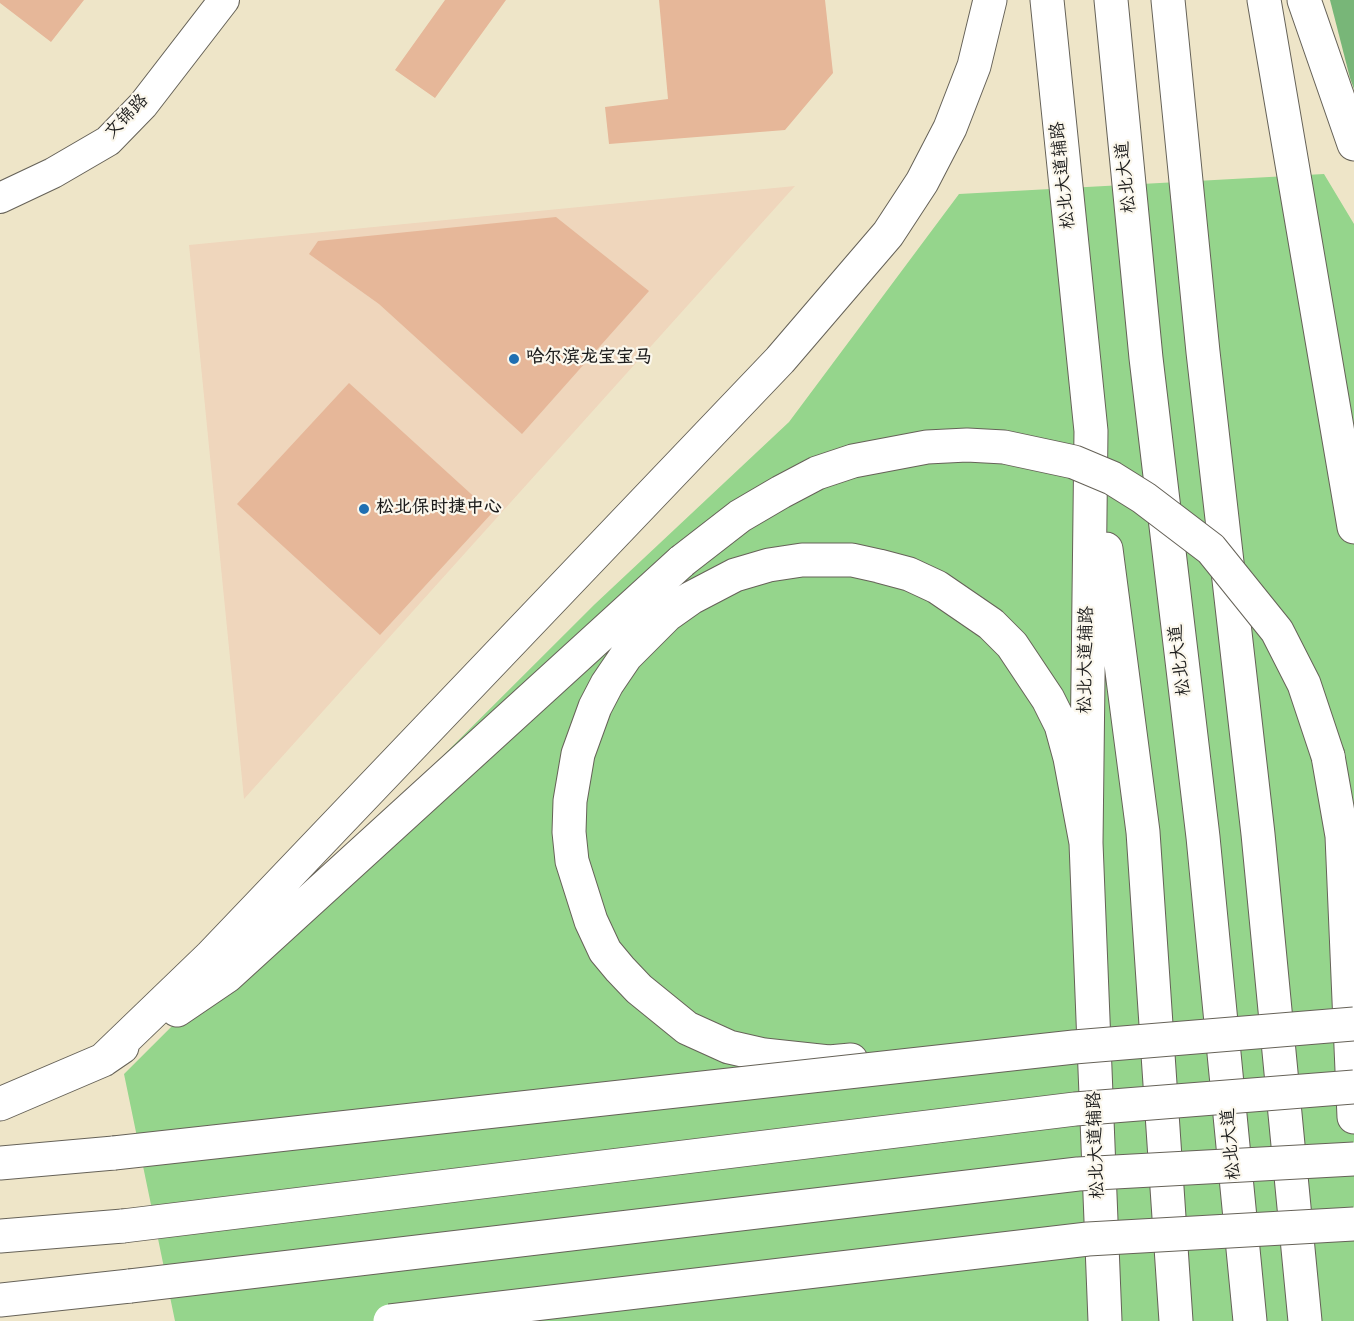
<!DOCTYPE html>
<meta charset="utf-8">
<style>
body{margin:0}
canvas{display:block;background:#eee5c8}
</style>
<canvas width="1354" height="1321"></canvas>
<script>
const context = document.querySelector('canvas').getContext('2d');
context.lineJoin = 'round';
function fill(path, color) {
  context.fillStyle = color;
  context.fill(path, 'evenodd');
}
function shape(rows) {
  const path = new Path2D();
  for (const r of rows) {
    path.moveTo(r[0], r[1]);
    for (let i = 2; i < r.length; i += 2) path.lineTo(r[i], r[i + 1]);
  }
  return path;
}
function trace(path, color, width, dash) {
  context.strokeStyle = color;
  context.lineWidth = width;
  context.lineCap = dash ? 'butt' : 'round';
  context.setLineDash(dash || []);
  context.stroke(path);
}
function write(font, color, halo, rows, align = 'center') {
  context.font = font + ' "Gochi Hand","LXGW WenKai TC",sans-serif';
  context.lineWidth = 4.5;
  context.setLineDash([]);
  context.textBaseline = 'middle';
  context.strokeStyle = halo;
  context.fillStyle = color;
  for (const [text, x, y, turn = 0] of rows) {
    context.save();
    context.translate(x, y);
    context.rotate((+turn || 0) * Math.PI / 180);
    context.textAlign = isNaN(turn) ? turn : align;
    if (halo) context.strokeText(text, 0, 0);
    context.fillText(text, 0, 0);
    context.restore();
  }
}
fill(shape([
 [795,186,244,799,189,245]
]), '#efd6bc');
fill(shape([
 [1324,174,1354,224,1354,1321,175,1321,124,1074,595,604,789,422,959,194]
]), '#95d58c');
fill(shape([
 [1330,0,1354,0,1354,89,1350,78]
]), '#78b678');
fill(shape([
 [0,0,84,0,51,42,0,3],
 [445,0,506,0,435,98,395,70],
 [659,0,825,0,833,73,785,130,609,144,605,107,668,99],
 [556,217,649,291,522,434,379,304,309,254,318,241],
 [349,383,492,513,380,635,237,504]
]), '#e6b799');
const secondary = shape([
 [0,198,53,173,108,141,143,105,224,0]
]);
const highway = shape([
 [1047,0,1091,431,1086,843,1105,1321],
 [1111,0,1146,358,1203,837,1250,1321],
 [1168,0,1203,352,1258,834,1305,1321],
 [1264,0,1354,527],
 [1304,0,1354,144],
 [1106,549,1143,832,1176,1321],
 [1328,756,1342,836,1354,1117],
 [177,1010,227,976,682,561],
 [103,1060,211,956,780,360,888,234,922,182,950,128,974,66,990,0],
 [851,1060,829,1062,764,1055,729,1047,687,1028,639,989,620,969,605,951,591,921,572,861,569,832,570,801,578,754,595,707,607,684,626,656,667,615,691,598,735,575,769,565,802,560,852,560,879,566,909,574,937,587,991,624,1012,645,1048,699,1061,725,1070,758,1086,843],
 [0,1104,103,1060,122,1047],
 [0,1163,114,1153],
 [0,1236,123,1226],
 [0,1300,130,1286]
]);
trace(secondary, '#666258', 32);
trace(highway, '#666258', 35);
trace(secondary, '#fff', 30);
trace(highway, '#fff', 33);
const highwayBridge = shape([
 [682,561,740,516,781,492,817,473,853,461,927,447,967,445,1004,447,1074,462,1112,478,1144,498,1211,549,1277,631,1304,684,1328,756],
 [114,1153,1074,1047,1354,1024],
 [123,1226,1075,1109,1354,1087],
 [130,1286,1078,1174,1354,1159],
 [390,1321,1088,1239,1354,1224]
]);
trace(highwayBridge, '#666258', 35, []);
trace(highwayBridge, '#fff', 33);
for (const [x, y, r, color] of [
 [514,359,6,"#1f6fb2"],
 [364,509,6,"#1f6fb2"]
]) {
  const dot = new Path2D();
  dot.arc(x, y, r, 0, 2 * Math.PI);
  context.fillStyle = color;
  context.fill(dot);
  trace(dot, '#fbf7ec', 2);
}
write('18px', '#1c1c1c', '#fbf7ec', [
 ["文锦路",128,118,-46],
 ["松北大道辅路",1065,175,-96],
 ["松北大道",1128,177,-96],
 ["松北大道辅路",1088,660,-89],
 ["松北大道",1182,660,-97],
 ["松北大道",1233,1144,-95],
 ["松北大道辅路",1098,1145,-92]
]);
write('bold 18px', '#1c1c1c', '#fbf7ec', [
 ["哈尔滨龙宝宝马",526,359],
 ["松北保时捷中心",376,509]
], 'left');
</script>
